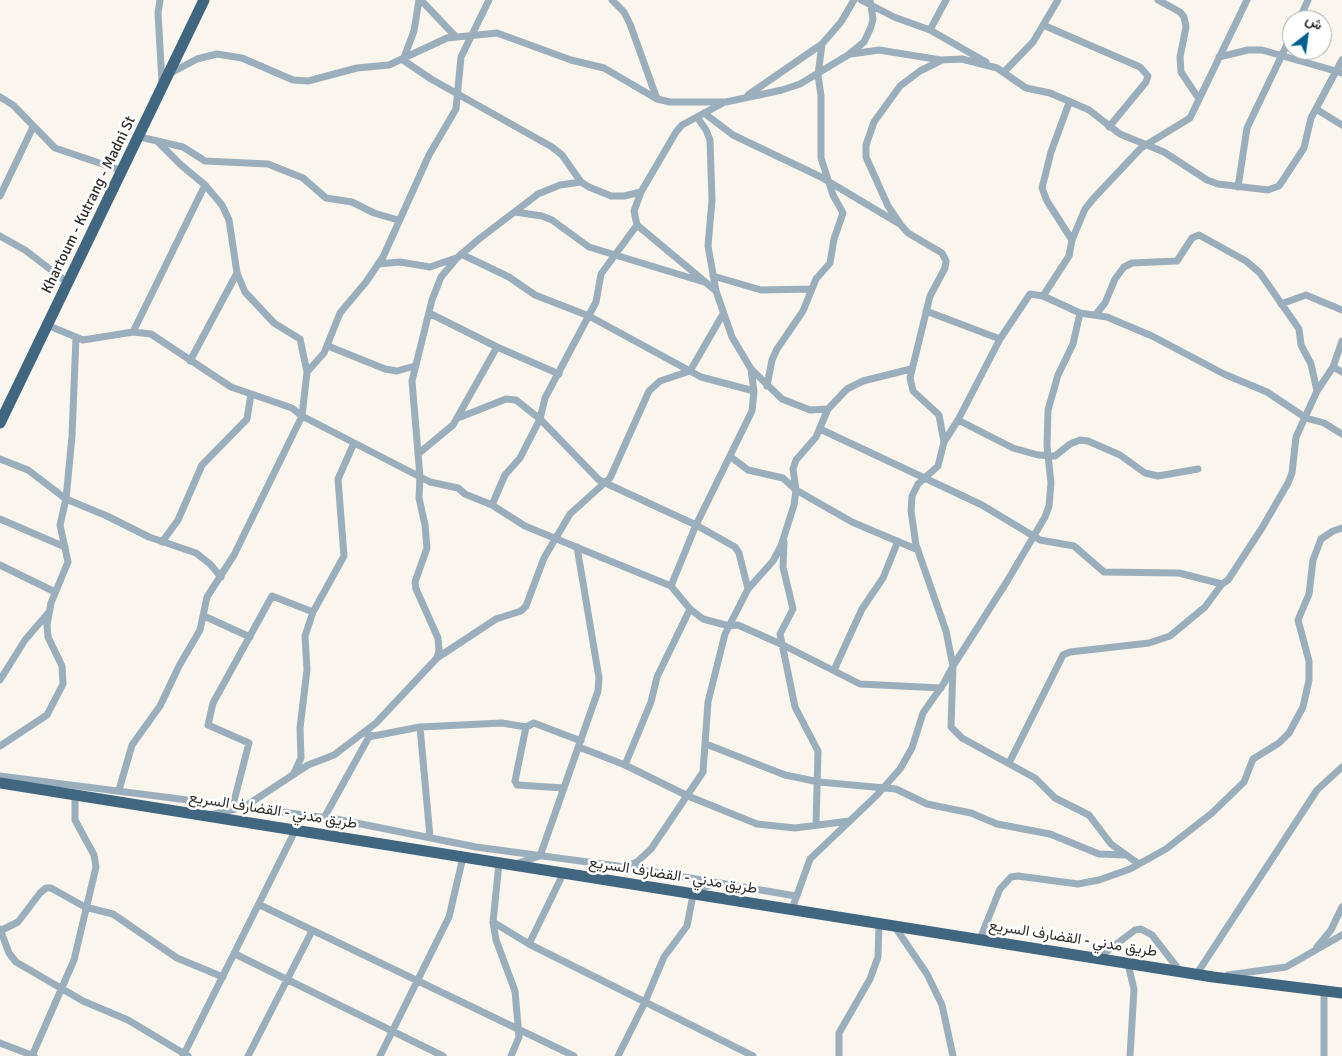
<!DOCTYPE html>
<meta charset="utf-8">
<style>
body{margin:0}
#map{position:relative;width:1342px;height:1056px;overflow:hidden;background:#faf6ee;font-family:Signika,Vazirmatn,sans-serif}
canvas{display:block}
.north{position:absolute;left:1282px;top:10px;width:50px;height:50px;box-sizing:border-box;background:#fff;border:1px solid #ababaa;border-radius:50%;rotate:30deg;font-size:14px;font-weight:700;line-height:20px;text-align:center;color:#2e2d2a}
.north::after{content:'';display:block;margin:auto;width:18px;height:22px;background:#006191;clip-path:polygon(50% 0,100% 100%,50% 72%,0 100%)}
</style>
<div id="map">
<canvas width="1342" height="1056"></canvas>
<div class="north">ش</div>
</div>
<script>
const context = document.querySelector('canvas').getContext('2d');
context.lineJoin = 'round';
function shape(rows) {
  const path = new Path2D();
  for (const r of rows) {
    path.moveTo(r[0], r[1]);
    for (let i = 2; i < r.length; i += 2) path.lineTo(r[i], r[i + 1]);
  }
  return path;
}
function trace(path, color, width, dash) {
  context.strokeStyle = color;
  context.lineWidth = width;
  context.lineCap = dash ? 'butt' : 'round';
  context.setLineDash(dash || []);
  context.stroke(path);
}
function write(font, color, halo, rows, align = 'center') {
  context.font = font + ' Signika,Vazirmatn,sans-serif';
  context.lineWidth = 5;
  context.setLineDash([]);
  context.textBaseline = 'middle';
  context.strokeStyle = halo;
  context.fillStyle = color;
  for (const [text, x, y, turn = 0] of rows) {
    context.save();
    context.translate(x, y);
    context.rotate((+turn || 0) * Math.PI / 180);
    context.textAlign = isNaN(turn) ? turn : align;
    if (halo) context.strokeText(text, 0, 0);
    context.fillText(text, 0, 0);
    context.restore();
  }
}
trace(shape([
 [160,0,158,13,162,82],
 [421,0,456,37],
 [612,0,624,12,630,24,657,99],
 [861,0,894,17,930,30,986,62],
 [1158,0,1180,12,1184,17,1186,27,1180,57,1181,72,1199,99],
 [1299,20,1308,0],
 [1043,25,1140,67,1148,76,1146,82,1109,127],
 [930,30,946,0],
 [851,54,879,50,941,60,962,59,997,68,1026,88,1050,93,1089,110,1120,134,1164,152,1207,180,1218,184,1268,190,1279,186,1304,148,1311,118,1342,60],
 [1219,57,1248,50,1262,50,1342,73],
 [403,60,431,79,552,147,562,155,581,182,589,187,611,196,624,196,641,192],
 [403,60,414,31,419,0],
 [940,61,920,71,900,86,874,122,866,145,866,157,888,206,901,225,908,233,942,253,946,261,945,268,930,296,910,378,913,391,939,415,944,442],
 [1004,72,1033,42,1058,0],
 [169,74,197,59,217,54,242,58,293,80,308,81,357,68,389,65,447,38,497,33,571,60,604,68,657,99,670,102,726,102,782,90,800,84,848,55,864,42,871,27,873,19,870,0],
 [748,95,822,44,841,22,854,0],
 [0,97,13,105,55,148,123,171],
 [1069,103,1051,152,1042,188,1047,201,1072,240],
 [1316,109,1342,125],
 [704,113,733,135,821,177,898,223],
 [697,117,706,130,710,140,712,200,708,246,716,291,732,337,751,369,782,399,810,410,828,409],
 [140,137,183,147,205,161,268,164,303,178,326,198,352,202,374,213,398,220],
 [157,141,181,165,205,185,222,205,229,220,237,273,245,292,274,323,300,339,307,372],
 [1238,187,1247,128,1292,34],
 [0,196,33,127],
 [515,212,542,216,552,220,589,247,704,282],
 [0,236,25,250,68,283],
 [461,254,509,277,535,295,589,316,701,377,754,391],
 [378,264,400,262,430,267,456,258],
 [713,276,761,290,811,289],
 [716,291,637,225,634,211,641,192,676,132,682,125,723,103],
 [1043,296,1069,256,1072,240,1085,209,1093,199,1141,148,1190,118,1247,0],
 [1281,304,1306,295,1342,310],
 [926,311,1000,339],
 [429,313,497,347,559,374],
 [1080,313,1073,344,1058,375,1048,410,1047,446,1051,483,1049,506,1045,517,1006,583,953,666,951,727,962,738,1035,778,1055,798,1089,815,1111,844,1139,864],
 [1096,314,1105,303,1115,279,1124,267,1132,263,1177,261,1192,238,1199,235,1246,261,1260,273,1299,329,1301,345,1311,364,1317,391],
 [47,325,83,340,133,332,151,334,231,387,292,408,302,416,430,482,458,488,465,494,492,505,525,526,671,586,690,609,703,619,729,626,738,625,783,645,860,684,941,688],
 [133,332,205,185],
 [328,346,385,369,397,371,415,366],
 [190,361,237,273],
 [1333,367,1342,372],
 [767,386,772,360,777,349,803,311,816,279,830,263,834,239,843,213,833,195,821,158,821,96,818,75,822,44],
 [458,418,506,399,516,400,540,419,599,480,696,525,735,547,739,553,748,589],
 [958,420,1013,448,1038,455,1055,456,1070,444,1080,440,1088,441,1120,455,1145,473,1158,476,1198,469],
 [820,429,982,505,1040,540,1074,546,1104,572,1179,573,1222,584,1228,580,1262,528,1288,483,1292,473,1296,437,1317,391,1333,367,1342,341],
 [418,454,453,425,497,347],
 [731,457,748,470,783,478,796,490,852,522,918,550],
 [0,459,28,470,66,499,107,516,149,537,196,553,210,564,221,577],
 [492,505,505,475,520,458,540,419,545,398,596,302,601,274,637,225],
 [0,519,65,547],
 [162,542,178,520,202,465,247,419,251,394],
 [784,542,783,567,793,609,780,634,795,707,818,751,816,825],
 [0,565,55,592],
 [671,586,696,525,752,411,754,391,751,370],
 [204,616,250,637],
 [437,658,439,650,438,638,416,589,415,582,427,548,425,525,419,498,420,477,412,381,432,300,441,277,457,258,479,239,538,194,560,185,581,182],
 [834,670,862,609,883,578,898,541],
 [0,680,25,640,49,612],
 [420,727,430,837],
 [526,727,515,781,517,785,564,788],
 [368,737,420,727,502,723,526,727,534,723,581,741],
 [706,744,785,775,819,782,896,789,927,804,971,813,997,824,1050,834,1099,854,1126,855],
 [0,746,47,715,63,684,62,666,48,637,47,625,51,603,68,562,60,525,66,499,72,436,76,337],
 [579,747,625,765,688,796,757,824,795,828,849,821],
 [1009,763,1063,655,1070,652,1149,643,1170,636,1205,607,1222,584],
 [625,765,651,702,657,677,690,609],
 [294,773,301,758,300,728,307,670,305,636,313,612,344,556,338,479,354,443],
 [0,776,336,819,476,847,625,867,796,896],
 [119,790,132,745,160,706,179,666,200,630,207,597,234,555,302,416,307,372,324,353,340,313,366,282,383,257,429,155,456,109,461,57,489,0],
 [233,805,249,743,208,725,213,703,272,596,313,612],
 [210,815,244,807,308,765,334,755,376,723,437,658,496,619,521,611,526,606,544,558,570,514,610,478,649,391,660,381,690,371,723,314],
 [324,818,370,735],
 [499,863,493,922,496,940,515,991,519,1037,511,1056],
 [515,864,540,856,598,691,599,678,577,547],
 [626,866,637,862,651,849,703,772,708,702,725,634,748,589,773,561,781,546,794,505,796,490,793,469,796,460,816,437,828,409,847,389,863,381,911,369],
 [260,905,574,1056],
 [792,909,810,859,877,795,900,769,912,748,923,713,944,683,953,666,946,631,916,545,911,511,912,496,918,484,938,466,944,442,958,420,1000,339,1030,294,1043,296,1080,313,1107,317,1152,336,1224,374,1267,392,1306,418,1324,423,1342,434],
 [493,922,529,944,753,1056],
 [895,927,927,974,942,1005,953,1056],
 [0,929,9,953,16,962,83,1001,128,1020,188,1056],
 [0,931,18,922,40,893,46,888,51,888,85,907,113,914,177,958,223,977],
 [980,939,1000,889,1011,877,1018,876,1078,884,1099,880,1130,869,1166,849,1212,813,1244,782,1253,759,1279,743,1289,733,1303,707,1309,680,1309,661,1298,620,1309,594,1313,560,1321,539,1333,531,1342,528],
 [529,944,563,874],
 [1317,947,1331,930,1342,907],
 [235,954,443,1056],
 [1098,958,1135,930,1141,929,1152,935,1180,971],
 [1128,964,1134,989,1130,1056],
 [1196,975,1317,790,1342,767],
 [1228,975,1286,967,1342,935],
 [0,1043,34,1056],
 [32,1056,74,960,96,867,94,855,75,820,75,795],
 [183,1056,295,831],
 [248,1056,312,931],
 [380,1056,449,917,463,857],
 [618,1056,645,1002,664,957,687,926,694,890,712,885],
 [839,1056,839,1033,870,979,878,957,879,924],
 [1324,1056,1324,990]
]), '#9baebc', 7);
trace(shape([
 [0,423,204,0],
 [0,783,1213,977,1342,993]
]), '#416680', 11);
write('15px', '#2e2d2a', '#fff', [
 ["Khartoum - Kutrang - Madni St",89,205,-64],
 ["طريق مدني - القضارف السريع",273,811,9],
 ["طريق مدني - القضارف السريع",673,876,9],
 ["طريق مدني - القضارف السريع",1073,939,9]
]);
</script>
